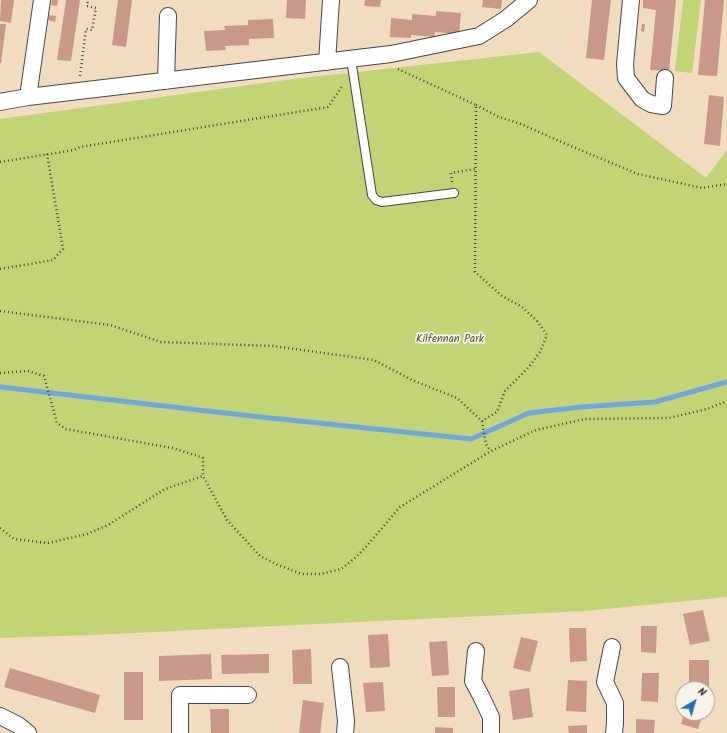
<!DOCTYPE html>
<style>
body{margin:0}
#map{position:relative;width:727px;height:733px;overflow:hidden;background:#f2dcbf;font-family:Kalam,sans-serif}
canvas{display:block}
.north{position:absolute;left:675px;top:681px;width:40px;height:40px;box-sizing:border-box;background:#f7f3e8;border:1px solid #a5a39c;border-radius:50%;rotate:38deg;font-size:11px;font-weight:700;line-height:16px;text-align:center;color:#2b2b2b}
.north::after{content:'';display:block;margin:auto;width:14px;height:18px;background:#1f6fb2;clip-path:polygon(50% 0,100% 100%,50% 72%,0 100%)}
</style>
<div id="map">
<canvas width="727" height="733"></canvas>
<div class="north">N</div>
</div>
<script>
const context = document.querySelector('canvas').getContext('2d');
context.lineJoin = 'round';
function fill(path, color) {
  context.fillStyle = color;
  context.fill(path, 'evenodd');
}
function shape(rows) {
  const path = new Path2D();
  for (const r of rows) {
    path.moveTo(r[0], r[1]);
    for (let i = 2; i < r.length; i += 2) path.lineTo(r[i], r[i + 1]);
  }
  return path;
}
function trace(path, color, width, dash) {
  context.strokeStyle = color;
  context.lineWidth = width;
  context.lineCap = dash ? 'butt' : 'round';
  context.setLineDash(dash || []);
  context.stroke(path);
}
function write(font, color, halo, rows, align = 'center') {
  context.font = font + ' Kalam,sans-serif';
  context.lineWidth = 3.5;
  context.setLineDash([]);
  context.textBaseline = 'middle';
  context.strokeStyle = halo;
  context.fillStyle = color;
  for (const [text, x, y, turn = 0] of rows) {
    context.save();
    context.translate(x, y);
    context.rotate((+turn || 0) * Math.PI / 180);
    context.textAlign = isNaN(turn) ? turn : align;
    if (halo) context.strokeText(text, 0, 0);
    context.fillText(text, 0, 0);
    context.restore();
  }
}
fill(shape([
 [683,0,701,0,692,73,675,71],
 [539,52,706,178,727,150,727,597,585,611,92,635,0,638,0,119,293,79]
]), '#c2d476');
trace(shape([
 [0,387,242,415,471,439,529,413,581,407,655,402,727,382]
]), '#71a7df', 5);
fill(shape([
 [1,0,14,0,11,23,0,21],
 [52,0,58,0,57,6,51,5],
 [66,0,80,0,71,61,57,60],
 [118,0,132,0,126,47,112,45],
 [287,0,306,0,305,19,286,18],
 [365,0,381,0,380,7,364,6],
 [483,0,502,0,501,9,482,7],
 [592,0,611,0,604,60,586,58],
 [643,0,676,0,669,71,650,70,656,10,643,8],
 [705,0,724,0,717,76,698,75],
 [436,11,461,13,459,34,435,32,434,37,411,35,411,38,390,37,391,18,412,20,412,14,436,16],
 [49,15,56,16,55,22,48,20],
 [273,19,274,38,249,39,249,45,225,46,226,50,206,51,204,31,225,30,224,26,248,25,248,20],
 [0,24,6,24,1,63,0,63],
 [642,24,645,24,644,32,641,31],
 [709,95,724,97,720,146,704,144],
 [703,610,710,641,690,645,683,614],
 [641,626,657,626,656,653,641,652],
 [569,628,586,628,587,661,570,662],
 [388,634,390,667,370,668,368,635],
 [521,637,538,641,530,672,513,668],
 [447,641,449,675,432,676,429,642],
 [311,649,312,684,293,684,292,650],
 [211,654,212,679,159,681,159,656],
 [269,654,269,673,222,674,221,655],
 [689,660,709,660,709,690,689,689],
 [10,668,100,695,95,713,4,687],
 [124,672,143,672,143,720,124,720],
 [642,673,659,673,658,702,641,701],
 [568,680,587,681,586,712,566,711],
 [383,682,385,711,366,712,363,683],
 [437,687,455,687,455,717,438,717],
 [529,688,533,717,513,720,509,691],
 [303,700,324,703,320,733,299,733],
 [210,709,229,709,229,733,211,733],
 [684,713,703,713,698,729,681,724],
 [636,719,655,720,654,733,636,733],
 [587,725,587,733,569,733,568,726],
 [435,727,453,728,453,733,435,733]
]), '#c89889');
const lane = shape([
 [351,59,372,195,376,200,382,202,454,193]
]);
const street = shape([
 [631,0,625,64,626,78,642,99,651,104,663,106,665,78],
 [327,62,331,0],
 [166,81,168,16],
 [28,97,42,0],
 [0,102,28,97,391,54,479,36,506,19,529,0],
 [612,647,605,682,615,703,615,723,614,733],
 [476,651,473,681,481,696,491,717,491,733],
 [340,667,346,721,345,733],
 [0,716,18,725,28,733],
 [180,733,180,695,248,695]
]);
trace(lane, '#494641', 10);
trace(street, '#494641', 18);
trace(shape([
 [398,69,476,105,475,272,502,296,522,307,537,321,547,335,540,352,528,368,505,391,497,412,482,421],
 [80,76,86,29,92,30,96,8,87,6,88,0],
 [476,105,499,117,521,124,566,144,638,174,702,188,727,184],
 [0,162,74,150,80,147,328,107,343,85],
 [452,182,451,173,475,169],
 [0,269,53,260,63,249,47,154],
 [0,311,110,325,161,342,273,346,374,360,412,380,457,398,482,421,486,444,491,451],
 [0,373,28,371,44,376,57,423,66,429,172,448,195,455,203,458,203,476],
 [0,528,14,539,48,543,87,534,108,525,165,489,203,476,227,520,260,556,278,565,302,574,321,574,341,569,354,559,365,548,400,507,491,451,536,430,585,419,669,418,707,409,727,401]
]), '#494641', 2.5, [1, 3]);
trace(lane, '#fff', 8);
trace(street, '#fff', 16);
write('11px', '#51553e', '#f7f3e8', [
 ["Kilfennan Park",450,340]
]);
</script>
